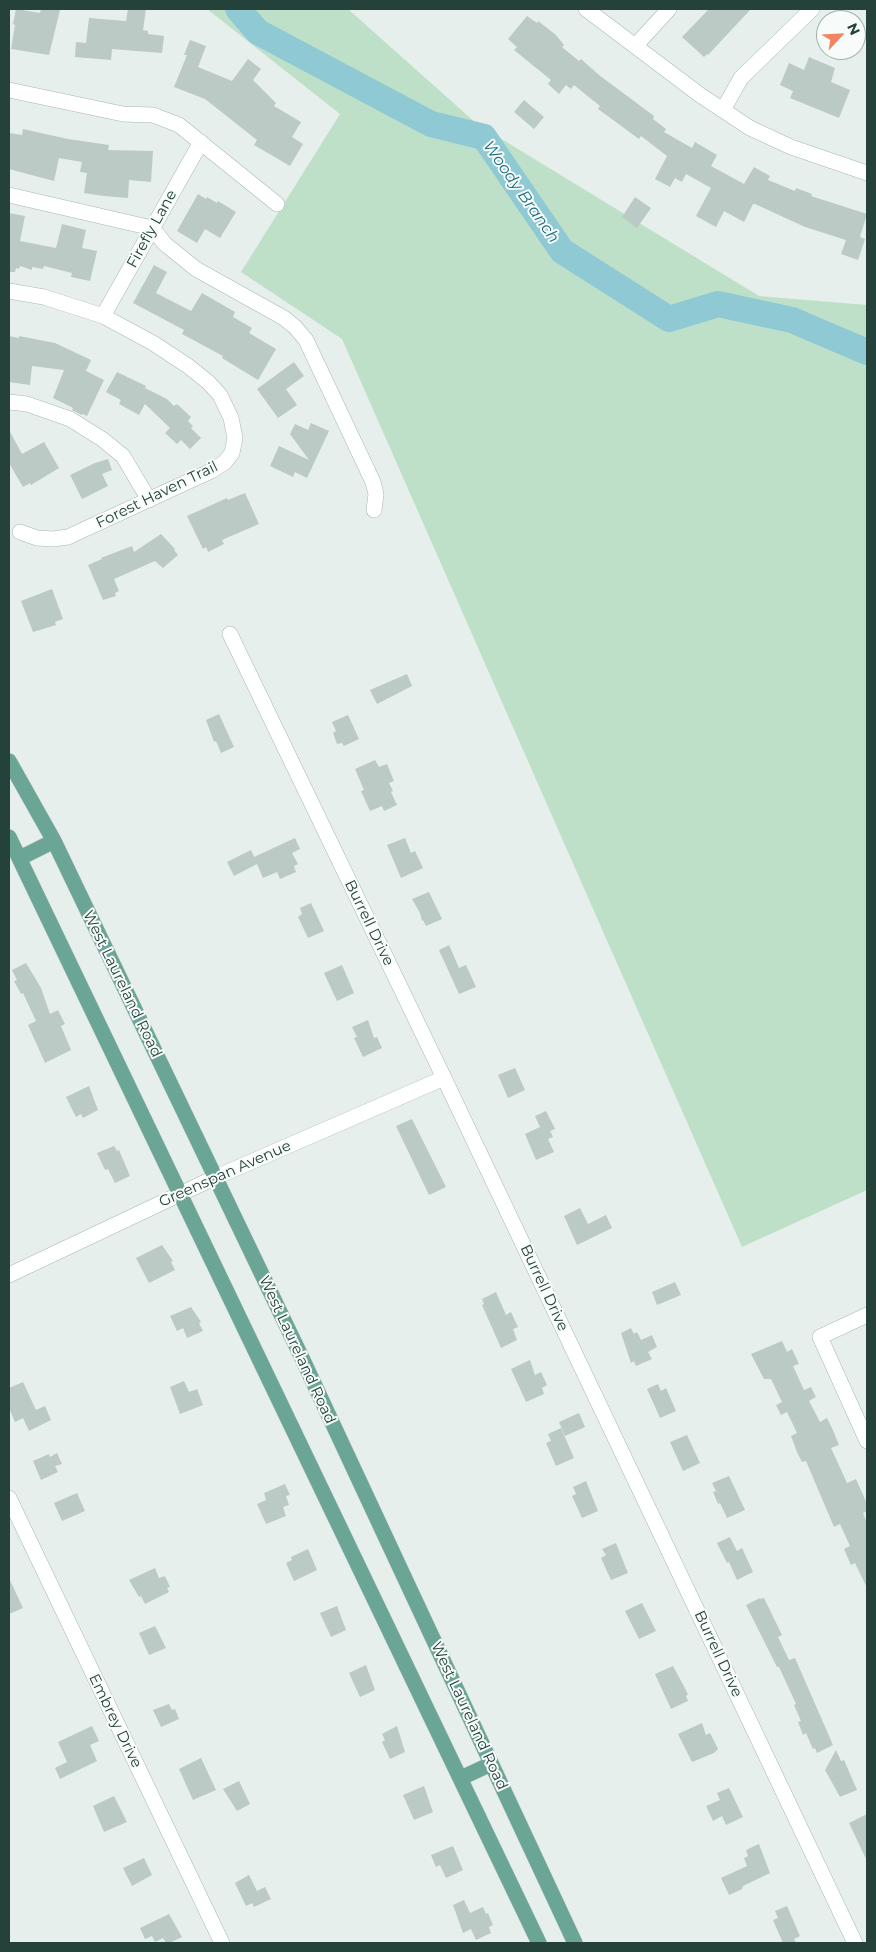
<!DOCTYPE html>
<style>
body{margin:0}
#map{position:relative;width:876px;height:1952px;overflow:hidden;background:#e6efeb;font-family:Montserrat,sans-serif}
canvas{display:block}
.frame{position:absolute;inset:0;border:10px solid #24423a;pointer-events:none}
.north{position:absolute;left:816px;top:10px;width:50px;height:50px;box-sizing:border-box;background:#f7fbf9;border:1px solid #a3b1ad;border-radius:50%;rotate:65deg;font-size:14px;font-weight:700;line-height:20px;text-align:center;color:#24423a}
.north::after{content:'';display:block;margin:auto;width:18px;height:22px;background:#f4845f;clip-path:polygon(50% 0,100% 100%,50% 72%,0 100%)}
</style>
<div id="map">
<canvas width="876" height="1952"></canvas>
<div class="frame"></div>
<div class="north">N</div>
</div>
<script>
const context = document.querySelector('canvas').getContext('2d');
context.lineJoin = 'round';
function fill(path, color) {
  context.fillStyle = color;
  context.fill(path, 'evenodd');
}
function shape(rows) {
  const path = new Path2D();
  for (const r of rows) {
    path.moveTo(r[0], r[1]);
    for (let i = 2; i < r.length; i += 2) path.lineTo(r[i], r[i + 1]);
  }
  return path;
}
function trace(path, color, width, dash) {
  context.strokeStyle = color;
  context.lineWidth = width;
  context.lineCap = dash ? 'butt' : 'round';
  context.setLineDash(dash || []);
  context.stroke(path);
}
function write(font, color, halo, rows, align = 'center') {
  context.font = font + ' Montserrat,sans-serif';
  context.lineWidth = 4;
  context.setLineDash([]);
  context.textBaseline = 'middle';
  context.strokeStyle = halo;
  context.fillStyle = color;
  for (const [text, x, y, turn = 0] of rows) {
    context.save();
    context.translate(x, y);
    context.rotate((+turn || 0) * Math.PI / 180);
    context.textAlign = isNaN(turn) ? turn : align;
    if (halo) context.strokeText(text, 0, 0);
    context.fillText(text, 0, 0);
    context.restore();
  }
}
fill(shape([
 [207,9,348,9,477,124,759,296,867,305,867,1190,742,1247,342,339,241,272,340,114]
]), '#bfe0c8');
trace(shape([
 [238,9,258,32,431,124,484,137,562,251,669,319,718,304,792,320,867,352]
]), '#8ec9d4', 26);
fill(shape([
 [16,9,40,13,41,9,60,10,49,55,11,49,15,25,13,24],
 [128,9,146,9,143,30,148,31,148,34,164,36,162,53,112,49,111,60,75,57,76,42,86,43,89,18,126,21],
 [709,9,751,9,708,55,707,54,704,57,682,37],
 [527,16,537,23,538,21,556,35,564,45,562,47,579,61,581,59,599,75,654,116,653,119,666,129,664,132,692,148,695,142,717,155,711,166,744,184,754,167,770,176,768,180,795,191,796,188,812,194,811,196,867,214,860,237,865,239,858,260,841,254,846,240,805,227,755,204,753,204,744,222,724,211,716,227,696,216,711,188,686,174,682,182,675,178,670,187,655,179,667,156,641,136,639,139,598,109,600,106,574,85,571,89,566,85,559,94,548,84,551,80,514,50,517,47,508,39],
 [190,40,206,46,198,67,232,81,248,59,261,69,253,80,276,103,274,106,301,122,292,137,303,144,290,166,254,145,257,140,205,99,174,87,187,55,184,55],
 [809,57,835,68,831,82,850,90,839,118,790,98,793,91,780,85,789,63,804,70],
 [524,100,544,117,534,129,514,112],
 [23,129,68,139,109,145,108,150,153,151,151,182,129,180,128,198,104,196,84,193,87,173,80,172,82,162,59,158,54,181,9,169,9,133,22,135],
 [198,194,206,199,207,197,217,203,218,201,236,212,220,238,205,229,197,243,177,231],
 [635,197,651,208,637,228,622,217],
 [9,213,25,216,20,241,56,248,62,224,86,230,82,248,97,251,90,281,71,277,72,273,44,266,43,269,32,267,32,270,20,266,19,269,16,268,15,272,9,272],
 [154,265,167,272,156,293,191,311,202,293,235,312,233,317,252,328,249,333,276,349,258,380,222,358,223,356,182,334,184,330,133,303],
 [9,336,19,338,19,336,55,343,91,360,86,371,104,380,87,416,83,414,82,415,72,410,73,408,53,398,64,370,32,366,30,385,9,382],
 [294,362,304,376,286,389,297,405,278,418,257,389],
 [117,372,146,386,145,388,167,399,174,406,177,404,191,417,188,421,193,426,191,428,201,438,190,449,181,440,177,444,165,433,170,428,145,404,139,415,119,404,121,400,106,392],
 [311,423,329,431,307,478,295,472,293,477,270,466,279,446,309,460,290,434,295,424,308,430],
 [9,430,22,454,44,442,59,468,31,485,30,483,23,487,9,463],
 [108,459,112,470,102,474,108,486,82,499,70,475,95,463],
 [245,493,259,524,222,540,224,544,208,552,206,547,203,549,187,516,227,498,228,500],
 [161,534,175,549,174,550,178,555,163,568,155,561,114,579,119,591,115,593,116,596,103,600,88,565,102,559,101,558,132,546,134,552],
 [52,589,63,619,55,622,56,625,33,632,21,601],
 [407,674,412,686,377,704,370,690],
 [219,714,234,747,221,753,216,741,214,742,206,720],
 [348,715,359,739,344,746,342,743,337,744,333,733,336,731,332,722],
 [375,760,379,767,387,764,394,781,389,783,393,791,391,792,397,805,384,811,382,806,370,811,361,791,364,790,355,769],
 [295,838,300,849,292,853,298,864,294,866,296,872,280,879,277,872,263,878,257,864,234,876,227,862,251,850,254,857],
 [405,838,411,853,415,851,423,868,401,878,387,845],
 [429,892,442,919,426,926,423,920,422,921,420,913,412,899],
 [311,903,324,931,308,938,298,917,302,914,300,908],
 [449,945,459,968,466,965,476,987,459,994,439,950],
 [26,963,41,988,50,1014,58,1010,65,1024,61,1026,71,1050,45,1063,28,1025,36,1021,23,993,21,994,14,981,17,980,12,970],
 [342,965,354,993,337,1001,324,973],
 [368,1020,374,1038,377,1037,382,1048,363,1057,354,1038,357,1037,352,1027],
 [515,1068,525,1090,508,1098,498,1075],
 [89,1086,98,1110,83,1118,81,1114,76,1117,66,1097],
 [546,1111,555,1129,550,1131,553,1137,548,1139,554,1152,536,1160,525,1134,540,1127,535,1116],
 [412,1119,446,1187,429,1195,396,1126],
 [114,1146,117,1151,119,1150,130,1176,115,1183,108,1169,105,1170,97,1153],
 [580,1208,588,1224,606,1215,612,1228,577,1245,564,1216],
 [162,1245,173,1261,171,1262,175,1270,149,1283,136,1258],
 [675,1282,681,1295,657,1305,652,1292],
 [496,1292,506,1315,511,1312,518,1327,513,1329,517,1340,501,1348,482,1305,484,1304,482,1299],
 [191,1307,201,1322,199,1323,203,1331,187,1338,183,1328,177,1331,170,1316],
 [631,1328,634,1334,637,1332,641,1340,652,1335,657,1347,648,1352,652,1359,636,1366,634,1361,631,1363,621,1333],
 [782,1341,787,1352,792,1349,799,1364,793,1366,804,1390,811,1387,816,1397,809,1401,820,1422,827,1418,832,1428,839,1445,831,1448,847,1483,856,1479,867,1504,867,1511,863,1513,867,1523,867,1588,855,1563,851,1565,844,1549,850,1546,840,1524,834,1527,806,1461,802,1462,797,1452,791,1436,797,1433,787,1412,781,1415,776,1405,782,1402,771,1379,764,1379,751,1354],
 [530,1360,535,1375,541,1372,547,1385,542,1388,544,1394,526,1402,511,1369],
 [184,1381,189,1392,197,1389,203,1405,180,1414,170,1387],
 [23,1382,36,1410,45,1406,51,1420,29,1431,23,1418,15,1422,9,1408,9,1388],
 [658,1384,661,1391,666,1388,676,1411,660,1418,647,1389],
 [579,1413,585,1427,565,1436,559,1422],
 [561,1428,574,1458,556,1466,546,1443,551,1441,548,1434],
 [687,1435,700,1463,683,1471,670,1442],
 [57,1453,62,1464,55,1466,58,1472,41,1480,33,1461,49,1454,50,1457],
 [729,1476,745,1510,727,1518,720,1503,718,1504,713,1492,716,1491,712,1483],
 [586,1481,598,1511,582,1518,572,1496,576,1494,573,1487],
 [285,1484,290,1495,286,1496,289,1505,283,1507,286,1516,266,1524,257,1504,266,1500,264,1493],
 [77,1493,85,1511,62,1521,54,1503],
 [730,1537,737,1551,742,1548,753,1572,737,1580,729,1562,727,1563,717,1543],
 [616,1543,628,1573,611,1580,601,1558,606,1555,602,1549],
 [308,1549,317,1570,294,1581,286,1563,292,1560,291,1557],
 [155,1568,159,1578,165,1576,170,1587,167,1588,169,1592,145,1604,141,1596,139,1597,129,1580],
 [9,1578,23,1608,9,1614],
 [760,1598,760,1599,764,1598,782,1635,778,1637,789,1660,795,1658,833,1745,817,1753,815,1748,813,1749,806,1733,803,1735,798,1722,801,1721,794,1705,796,1704,779,1667,777,1667,746,1605],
 [642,1603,656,1631,639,1639,625,1611],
 [337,1606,346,1630,331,1637,320,1613],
 [155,1626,166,1648,149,1655,139,1633],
 [366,1665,375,1690,360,1697,349,1673],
 [673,1666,688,1694,686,1696,688,1701,671,1709,655,1674],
 [169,1704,172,1710,175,1709,179,1719,161,1727,153,1710],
 [702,1723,706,1735,710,1733,718,1749,714,1753,692,1762,678,1734],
 [92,1726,99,1741,90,1745,97,1761,60,1779,55,1768,67,1762,58,1742],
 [397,1726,405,1752,390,1759,382,1742,385,1740,382,1734],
 [836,1750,841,1761,844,1760,857,1790,840,1797,825,1770],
 [201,1758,216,1790,193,1800,179,1769],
 [239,1781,250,1804,237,1811,223,1789],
 [424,1786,433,1812,414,1820,403,1795],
 [729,1788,743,1817,726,1825,722,1816,713,1821,706,1806,720,1800,717,1793],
 [114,1796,127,1822,104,1832,93,1806],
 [867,1814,867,1861,849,1823],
 [759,1844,770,1873,743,1886,742,1889,729,1895,721,1878,747,1866,744,1858,748,1856,746,1850],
 [453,1846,463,1870,446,1878,440,1865,436,1867,431,1855],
 [144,1858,152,1875,132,1886,123,1868],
 [249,1875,257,1891,265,1887,271,1899,254,1907,252,1903,246,1906,235,1883],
 [464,1900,470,1913,483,1907,486,1914,488,1913,493,1925,489,1927,491,1933,476,1940,471,1929,463,1933,453,1905],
 [787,1906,800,1936,794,1939,796,1943,783,1943,773,1920,778,1918,775,1911],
 [169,1914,182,1937,169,1943,166,1943,163,1938,155,1942,152,1936,145,1939,140,1928]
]), '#bbcac4');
const minor = shape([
 [586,9,700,95,750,128,791,147,867,173],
 [636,45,669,9],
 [9,90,123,114,153,115,179,125,277,204],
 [723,110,741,78,812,9],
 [9,195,152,228,165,244,196,269,284,318,295,327,306,340,373,482,376,494,374,510],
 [9,291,44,297,103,316,153,343,188,366,208,382,220,395,231,418,235,438,232,453,224,463,211,471,83,530,68,537,53,539,37,538,20,532],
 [103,316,201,142],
 [9,402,27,404,70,419,102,439,123,456,149,500],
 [230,634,444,1078,855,1943],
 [9,1275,214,1178,444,1078],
 [867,1315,820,1337,867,1441],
 [9,1498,222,1943]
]);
const major = shape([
 [9,761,54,841,302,1358,575,1943],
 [9,837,539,1943],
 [20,858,54,841],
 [461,1778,491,1764]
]);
trace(minor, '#a8b8b2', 16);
trace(major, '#c2cac8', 16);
trace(minor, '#fff', 15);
trace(major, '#6aa596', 15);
write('15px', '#24423a', '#f7fbf9', [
 ["Firefly Lane",152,229,-61],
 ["Forest Haven Trail",157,495,-26],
 ["Burrell Drive",369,923,64],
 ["West Laureland Road",122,984,64],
 ["Greenspan Avenue",225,1174,-24],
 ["Burrell Drive",544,1288,65],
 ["West Laureland Road",297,1350,65],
 ["Burrell Drive",718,1654,65],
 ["West Laureland Road",469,1716,65],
 ["Embrey Drive",115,1721,64]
]);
write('italic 16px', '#1c6f80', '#f7fbf9', [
 ["Woody Branch",521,192,55]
]);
</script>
